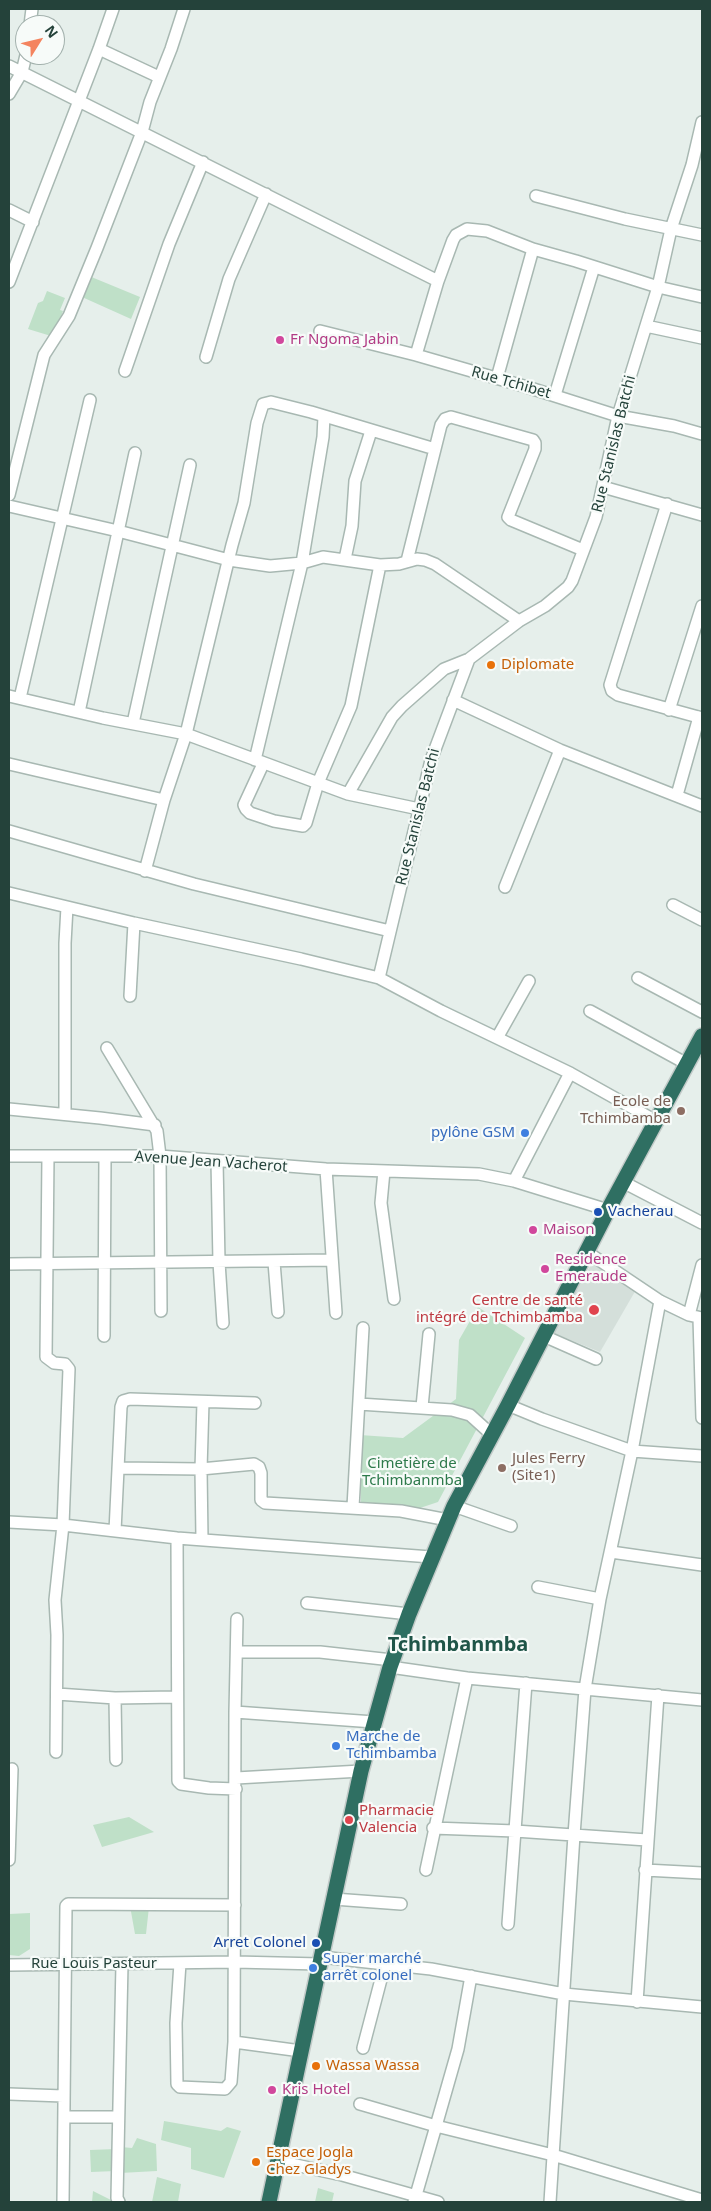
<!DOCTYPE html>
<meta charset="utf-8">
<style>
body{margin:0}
#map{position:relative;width:711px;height:2211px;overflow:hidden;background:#e6efeb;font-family:"Noto Sans",sans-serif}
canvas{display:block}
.frame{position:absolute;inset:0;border:10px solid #24423a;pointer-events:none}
.north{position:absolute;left:15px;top:15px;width:50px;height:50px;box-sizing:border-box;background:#f7fbf9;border:1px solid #a3b1ad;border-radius:50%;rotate:54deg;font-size:14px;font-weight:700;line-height:20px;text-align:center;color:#24423a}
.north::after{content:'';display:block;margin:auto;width:18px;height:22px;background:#f4845f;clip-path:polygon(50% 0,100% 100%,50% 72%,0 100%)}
</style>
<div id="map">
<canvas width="711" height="2211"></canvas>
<div class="frame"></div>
<div class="north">N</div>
</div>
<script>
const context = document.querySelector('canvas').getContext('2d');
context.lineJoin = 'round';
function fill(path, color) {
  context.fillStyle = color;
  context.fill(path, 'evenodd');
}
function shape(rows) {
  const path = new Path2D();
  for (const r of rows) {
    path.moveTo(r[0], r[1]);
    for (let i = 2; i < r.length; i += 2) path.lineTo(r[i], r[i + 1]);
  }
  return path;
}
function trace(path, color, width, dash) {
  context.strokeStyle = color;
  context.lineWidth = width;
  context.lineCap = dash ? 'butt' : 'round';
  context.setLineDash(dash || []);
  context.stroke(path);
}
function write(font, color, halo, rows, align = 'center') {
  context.font = font + ' "Noto Sans",sans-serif';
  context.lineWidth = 4.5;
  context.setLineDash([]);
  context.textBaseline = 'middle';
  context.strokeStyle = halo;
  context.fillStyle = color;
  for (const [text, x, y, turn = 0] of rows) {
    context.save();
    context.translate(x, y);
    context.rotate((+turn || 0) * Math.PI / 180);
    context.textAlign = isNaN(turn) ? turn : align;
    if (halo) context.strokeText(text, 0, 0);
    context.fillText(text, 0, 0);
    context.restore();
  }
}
fill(shape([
 [592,1263,637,1288,600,1352,551,1332]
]), '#d4dfda');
fill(shape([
 [89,276,140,297,131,319,82,297],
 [47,291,65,298,60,310,63,311,57,329,51,336,28,329,38,303,43,301],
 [478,1307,525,1338,438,1502,417,1509,361,1502,360,1435,403,1438,456,1399,459,1340],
 [129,1817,154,1832,102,1847,93,1825],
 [130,1906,149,1907,146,1934,135,1934],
 [30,1913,30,1949,19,1956,9,1955,9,1914],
 [164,2121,221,2131,227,2127,241,2131,224,2178,191,2169,191,2148,161,2140],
 [137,2138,156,2144,157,2171,120,2173,121,2147,132,2148],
 [116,2149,116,2171,91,2172,90,2150],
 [157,2177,181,2184,178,2202,152,2202],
 [318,2188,334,2193,332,2202,315,2202],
 [93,2191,115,2202,92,2202]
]), '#bfe0c8');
const minor = shape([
 [30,25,32,9],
 [99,49,159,77],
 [9,66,438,281],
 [9,94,22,72,26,55],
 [536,196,625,219,702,235],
 [9,210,33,222],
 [9,282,99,49,113,9],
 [646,326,702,338],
 [320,331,416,355,527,387,618,416,674,426,702,434],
 [416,355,438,281,453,240,456,235,467,229,487,231,533,249,576,261,658,287,702,297],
 [206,357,229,279,266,194],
 [125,371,169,244,203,162],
 [497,378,533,249],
 [555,395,594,267],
 [603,487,702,515],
 [9,495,44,355,69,316,97,248,142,132,150,102,171,49,184,9],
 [667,504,610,685,612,691,618,695,702,718],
 [9,506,118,531,229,560,270,566,302,563,323,557,380,565,399,564,417,559,425,560,435,564,519,621],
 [345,559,352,526,355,481,371,431],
 [407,561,441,425,445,419,451,417,533,440,535,443,535,449,508,517,511,520,583,550],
 [9,696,103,718,186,734,348,794,419,809],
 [20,698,90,400],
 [453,700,560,750,702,806],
 [669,710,702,606],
 [79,712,135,453],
 [133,723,190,465],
 [255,760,302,563,323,437,324,416],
 [9,764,164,800],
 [263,764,244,805,246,809,250,813,274,821,303,826,306,823,318,783,351,706,380,565],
 [348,794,392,717,402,706,444,669,469,659,519,621,545,606,568,587,572,581,596,517,618,416,658,287,671,229,692,165,702,122],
 [677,795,699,717],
 [9,831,194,884,390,931],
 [145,871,164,800,186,734,232,545,244,503,257,423,263,404,271,402,311,412,435,449],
 [505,887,560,750],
 [9,893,134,923,301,959,379,978,441,1011,570,1073,656,1121],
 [673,905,702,920],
 [379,978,431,760,469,659],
 [638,978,702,1012],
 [130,996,134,923],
 [590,1011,687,1064],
 [497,1038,529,981],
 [107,1048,157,1131,160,1156,161,1311],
 [9,1109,100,1118,155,1125],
 [65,1114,65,943,67,907],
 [9,1156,160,1156,326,1169,479,1174,514,1181,608,1210],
 [48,1156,46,1357,54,1363,65,1364,69,1369,63,1525,55,1600,57,1635,56,1752],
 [217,1161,219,1262,223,1323],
 [326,1169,336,1313],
 [384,1171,381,1203,394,1299],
 [514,1181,570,1073],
 [623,1182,702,1223],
 [587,1252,660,1301,689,1315,702,1318],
 [274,1262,278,1312],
 [9,1264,332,1260],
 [689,1315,702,1265],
 [699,1318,702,1418],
 [104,1336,105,1157],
 [544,1336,596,1359],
 [359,1404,452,1410,470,1415,491,1434],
 [508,1405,542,1419,632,1451,702,1456],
 [422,1407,429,1334],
 [118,1468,201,1469,254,1464,259,1467,261,1473,261,1500,265,1503,401,1511,448,1520],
 [454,1506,511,1526],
 [353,1507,363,1328],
 [9,1522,63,1525,177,1538,431,1557],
 [115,1531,121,1407,123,1401,130,1399,255,1403],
 [177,1538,178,1781,181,1784,209,1788,236,1789],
 [202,1539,201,1469,203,1402],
 [611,1552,702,1565],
 [538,1587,600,1599],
 [307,1603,409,1614],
 [237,1652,320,1652,392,1660],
 [390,1667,467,1678,702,1700],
 [57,1694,115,1698,176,1697],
 [115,1698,116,1760],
 [235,1712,374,1722],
 [236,1778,361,1771],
 [433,1828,515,1831,647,1840],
 [9,1860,12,1769],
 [426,1870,467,1678],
 [645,1870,702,1873],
 [334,1899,401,1904],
 [508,1924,526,1683],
 [321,1957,431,1969,564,1994,702,2007],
 [180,1963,176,2023,177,2084,180,2087,225,2089,231,2082,234,2042,235,1712,237,1619],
 [9,1965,235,1962,320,1964],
 [471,1976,458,2049,436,2126,553,2155,702,2200],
 [637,2002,658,1695],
 [234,2042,301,2051],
 [363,2048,385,1964],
 [9,2094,63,2096],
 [360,2104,436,2126,414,2202],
 [64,2117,118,2117],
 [277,2161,342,2175,438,2202],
 [63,2202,66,1906,68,1904,235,1905],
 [119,2202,117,2198,122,1964],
 [550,2202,574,1835,585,1689,600,1599,632,1451,660,1301]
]);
const highway = shape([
 [269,2202,361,1771,390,1667,409,1614,454,1506,508,1405,608,1210,702,1036]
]);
trace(minor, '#a8b8b2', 14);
trace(highway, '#c2cac8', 18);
trace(minor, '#fff', 11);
trace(highway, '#2f6f62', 15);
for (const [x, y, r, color] of [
 [280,340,5,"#d1479c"],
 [491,665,5,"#e8710a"],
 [681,1111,5,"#8d6e63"],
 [525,1133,5,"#3f7fe0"],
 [598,1212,5,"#1a4fb4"],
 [533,1230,5,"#d1479c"],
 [545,1269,5,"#d1479c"],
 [594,1310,6,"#e0444e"],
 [502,1468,5,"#8d6e63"],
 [336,1746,5,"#3f7fe0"],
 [349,1820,5,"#e0444e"],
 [316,1943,5,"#1a4fb4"],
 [313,1968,5,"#3f7fe0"],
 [316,2066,5,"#e8710a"],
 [272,2090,5,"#d1479c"],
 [256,2162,5,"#e8710a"]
]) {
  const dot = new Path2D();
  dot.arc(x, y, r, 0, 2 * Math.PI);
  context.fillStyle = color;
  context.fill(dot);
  trace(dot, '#f7fbf9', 2);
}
write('15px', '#b23c85', '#f7fbf9', [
 ["Fr Ngoma Jabin",290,340],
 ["Maison",543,1230],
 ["Residence",555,1260],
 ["Emeraude",555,1277],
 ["Kris Hotel",282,2090]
], 'left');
write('15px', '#24423a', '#f7fbf9', [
 ["Rue Tchibet",511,383,16],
 ["Rue Stanislas Batchi",614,444,-76],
 ["Rue Stanislas Batchi",418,817,-76],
 ["Avenue Jean Vacherot",211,1162,4],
 ["Rue Louis Pasteur",94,1964]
]);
write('15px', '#c56008', '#f7fbf9', [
 ["Diplomate",501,665],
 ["Wassa Wassa",326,2066],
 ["Espace Jogla",266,2153],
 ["Chez Gladys",266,2170]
], 'left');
write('15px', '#785e54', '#f7fbf9', [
 ["Ecole de",671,1102],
 ["Tchimbamba",671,1119],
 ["Jules Ferry",512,1459,"left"],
 ["(Site1)",512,1476,"left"]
], 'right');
write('15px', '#366cbe', '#f7fbf9', [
 ["pylône GSM",515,1133,"right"],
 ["Marche de",346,1737],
 ["Tchimbamba",346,1754],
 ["Super marché",323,1959],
 ["arrêt colonel",323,1976]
], 'left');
write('15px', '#164399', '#f7fbf9', [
 ["Vacherau",608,1212],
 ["Arret Colonel",306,1943,"right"]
], 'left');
write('15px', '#be3a42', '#f7fbf9', [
 ["Centre de santé",583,1301],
 ["intégré de Tchimbamba",583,1318],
 ["Pharmacie",359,1811,"left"],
 ["Valencia",359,1828,"left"]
], 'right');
write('15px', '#2d7a4b', '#f7fbf9', [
 ["Cimetière de",412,1464],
 ["Tchimbanmba",412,1481]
]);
write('bold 20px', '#1f5548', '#f7fbf9', [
 ["Tchimbanmba",458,1645]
]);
</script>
